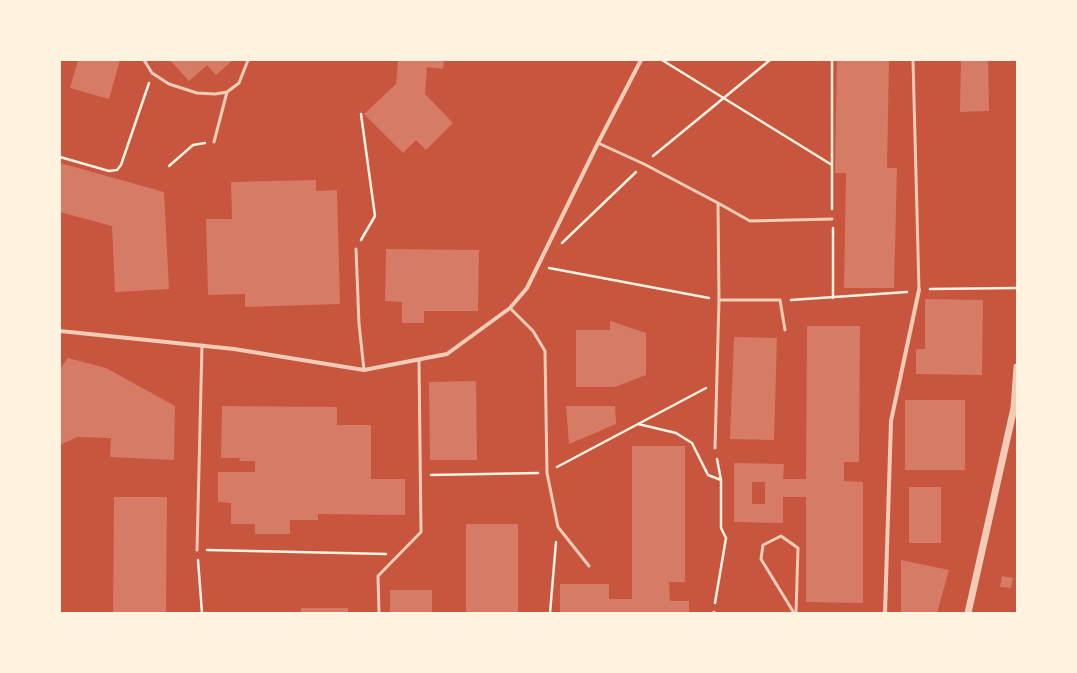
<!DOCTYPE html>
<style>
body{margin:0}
#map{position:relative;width:1077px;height:673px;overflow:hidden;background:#c8553d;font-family:Arial,sans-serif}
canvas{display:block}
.frame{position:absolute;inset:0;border:61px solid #fff3e0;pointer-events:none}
</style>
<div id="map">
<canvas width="1077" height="673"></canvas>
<div class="frame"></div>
</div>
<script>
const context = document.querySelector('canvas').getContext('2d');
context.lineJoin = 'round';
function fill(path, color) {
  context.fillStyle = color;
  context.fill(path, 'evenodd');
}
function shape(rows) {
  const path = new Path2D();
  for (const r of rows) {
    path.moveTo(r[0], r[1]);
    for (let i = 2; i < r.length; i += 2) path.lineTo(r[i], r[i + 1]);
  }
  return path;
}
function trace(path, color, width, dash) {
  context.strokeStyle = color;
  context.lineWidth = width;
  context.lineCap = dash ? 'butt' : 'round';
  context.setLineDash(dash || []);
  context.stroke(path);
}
fill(shape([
 [78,60,120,60,109,99,70,88],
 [170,60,233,60,216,75,207,65,189,81],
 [398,60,444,60,443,69,427,67,425,94,453,123,426,150,416,140,403,153,364,114,396,84],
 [837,60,889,60,887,168,897,168,894,288,844,288,846,173,835,173],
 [961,60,988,60,989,111,960,112],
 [60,163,164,192,169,289,115,292,112,226,60,212],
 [316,180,316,191,337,190,340,304,245,307,245,294,208,295,206,219,232,219,231,182],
 [386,249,479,250,478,311,424,311,424,323,402,323,402,302,385,301],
 [925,299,983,300,982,375,916,374,916,349,925,349],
 [610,321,646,333,646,375,615,387,576,387,576,330,610,330],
 [807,326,860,326,859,462,844,462,844,481,863,482,863,603,806,602,806,497,783,497,783,523,734,522,734,463,784,464,783,479,806,479],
 [752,482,765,482,765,504,752,504],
 [734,337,777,338,774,440,730,439],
 [68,358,106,368,175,406,174,460,110,457,111,438,77,437,60,445,60,369],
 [476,381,477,460,430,460,429,382],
 [905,400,965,400,965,470,905,470],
 [222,406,337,407,337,425,371,425,371,479,405,479,405,515,318,514,318,520,290,520,290,534,255,534,255,524,231,524,231,503,218,502,218,472,255,472,255,461,239,461,240,458,221,458],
 [566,406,615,406,616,424,569,444],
 [632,446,685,446,685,582,669,582,670,601,689,601,689,613,560,613,560,584,609,584,609,599,632,599],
 [909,487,941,487,941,543,909,543],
 [114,497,167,497,166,613,113,613],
 [466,524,518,524,518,613,466,613],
 [901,560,949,570,937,613,901,613],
 [1002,576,1013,578,1011,588,1000,587],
 [390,590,432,590,432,613,390,613],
 [301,608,348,608,348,613,301,613]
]), '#d67c66');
trace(shape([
 [662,60,832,165],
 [832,60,832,209],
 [653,156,770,60],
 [60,157,109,171,117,170,121,165,149,83],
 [169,166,193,145,205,143],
 [833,228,833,298],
 [361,240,375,216,361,114],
 [562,243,636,172],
 [549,268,709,298],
 [930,289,1017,288],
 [791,300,907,292],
 [638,424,676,433,692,443,708,475,721,480],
 [557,467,706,388],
 [431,475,538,473],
 [207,550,386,554],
 [198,560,202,613],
 [715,603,726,538,721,528,721,480,717,459],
 [550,613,556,542]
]), '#fff3e0', 2.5);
trace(shape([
 [144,60,152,73,169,84,197,93,215,94,227,92,239,83,248,60],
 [913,60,919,290],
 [214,142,227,92],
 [598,143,644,164,718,203,719,300,715,448],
 [718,203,750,221,832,219],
 [356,249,359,324,364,370],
 [719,300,780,300,785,330],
 [510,308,533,331,545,351,547,473,558,527,589,566],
 [197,550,202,345],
 [714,612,714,613],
 [379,613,378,576,421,532,419,360],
 [794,613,761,559,763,545,781,536,798,548,796,613]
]), '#f1ccb7', 3);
trace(shape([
 [60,331,234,349,364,370,447,354,510,308,527,288,598,143,641,60],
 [885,613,891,421,919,290]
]), '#f1ccb7', 4);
trace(shape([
 [968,613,1014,408,1017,367]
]), '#f1ccb7', 7);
</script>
